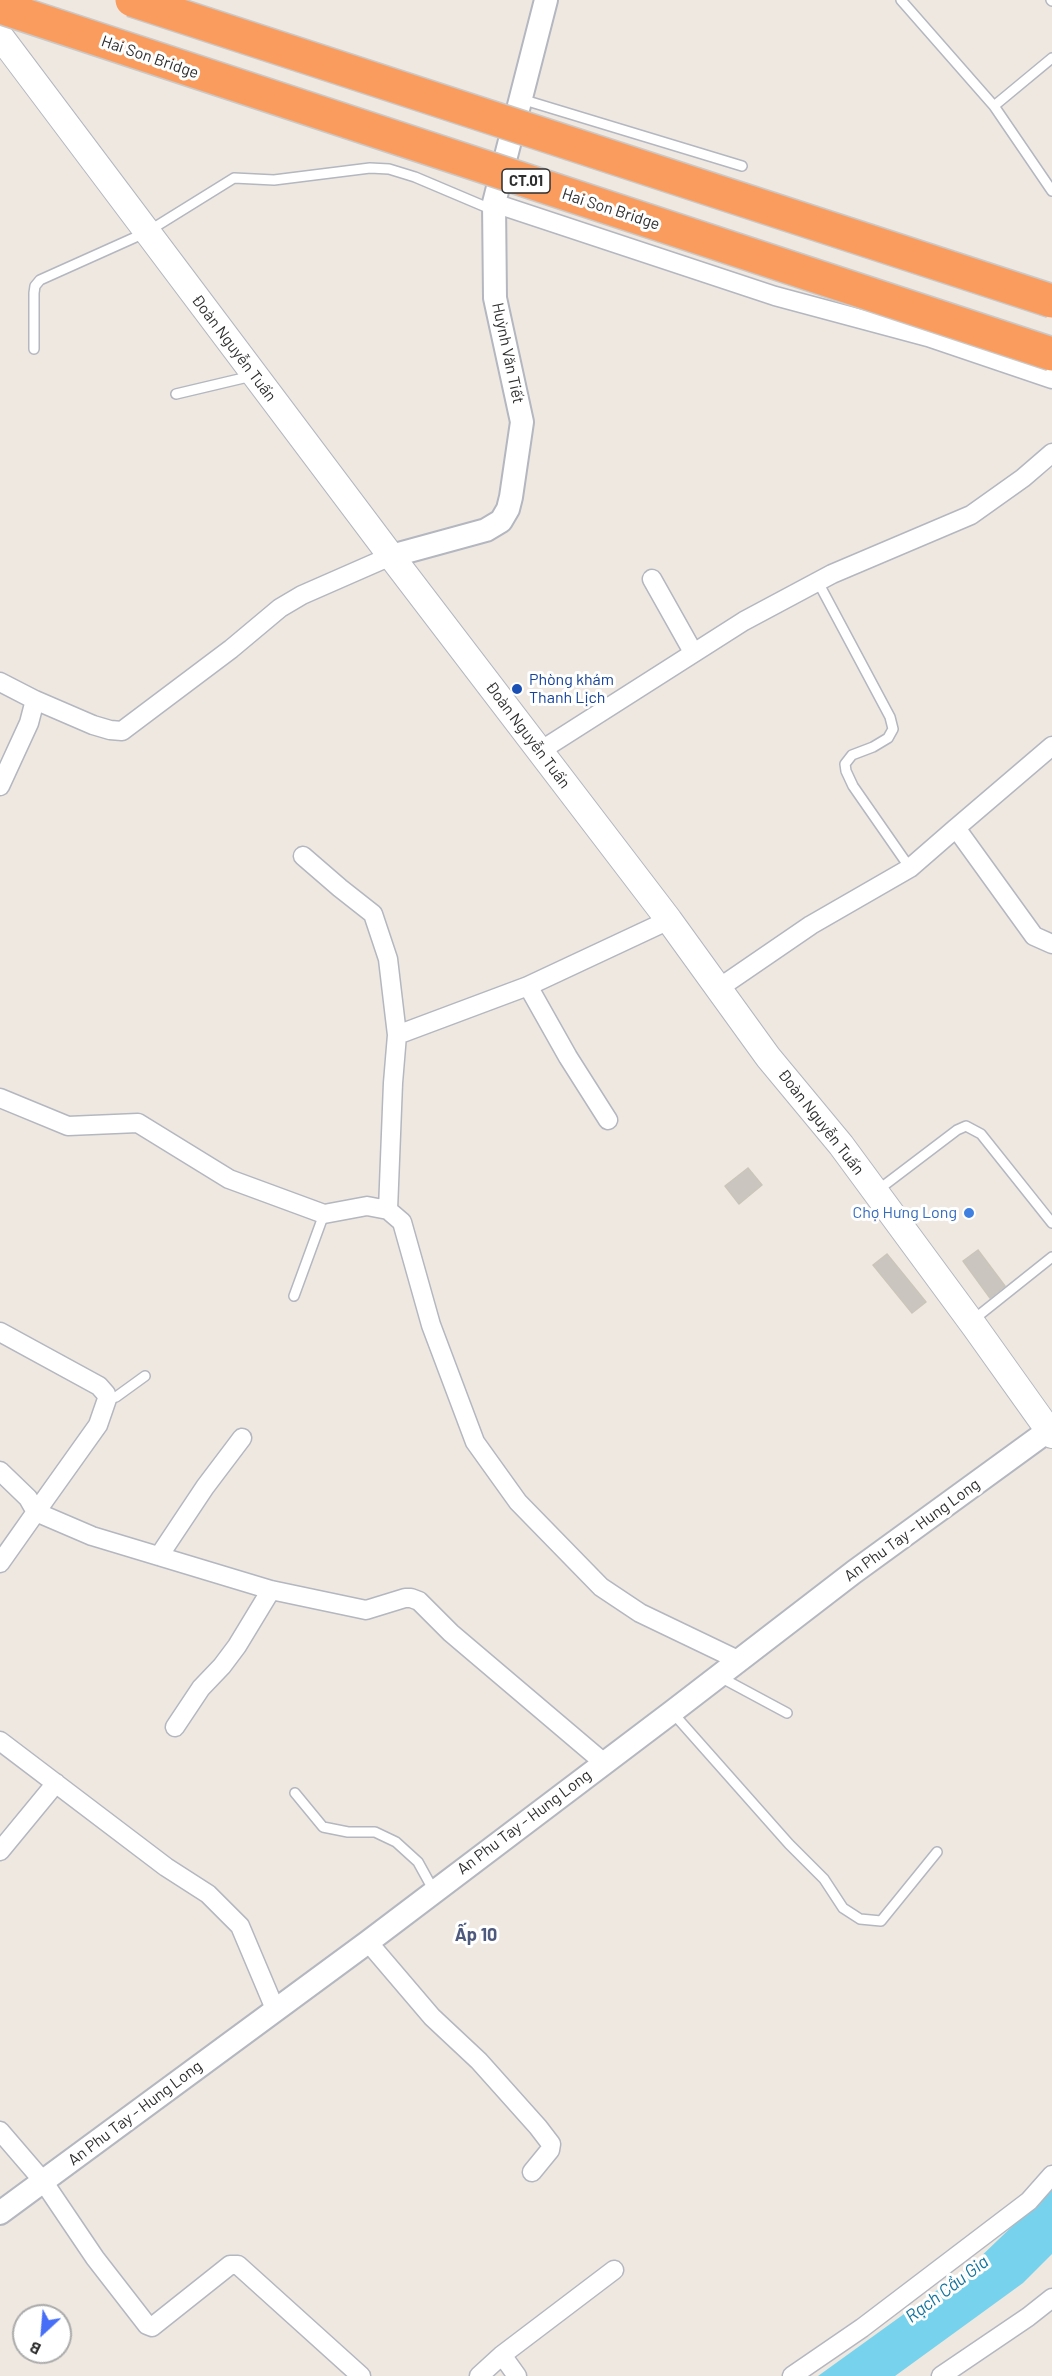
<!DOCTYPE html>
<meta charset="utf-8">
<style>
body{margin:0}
#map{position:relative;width:1052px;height:2376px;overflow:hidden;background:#eee8e1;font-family:Barlow,sans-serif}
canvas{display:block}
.north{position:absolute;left:12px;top:2304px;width:60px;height:60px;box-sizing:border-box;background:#fff;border:2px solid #ababab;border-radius:50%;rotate:206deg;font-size:16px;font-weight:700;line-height:24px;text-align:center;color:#2e2e2e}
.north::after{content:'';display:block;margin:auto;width:21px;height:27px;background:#466ef7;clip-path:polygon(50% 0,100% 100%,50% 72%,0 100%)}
</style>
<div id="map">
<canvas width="1052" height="2376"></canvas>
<div class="north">B</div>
</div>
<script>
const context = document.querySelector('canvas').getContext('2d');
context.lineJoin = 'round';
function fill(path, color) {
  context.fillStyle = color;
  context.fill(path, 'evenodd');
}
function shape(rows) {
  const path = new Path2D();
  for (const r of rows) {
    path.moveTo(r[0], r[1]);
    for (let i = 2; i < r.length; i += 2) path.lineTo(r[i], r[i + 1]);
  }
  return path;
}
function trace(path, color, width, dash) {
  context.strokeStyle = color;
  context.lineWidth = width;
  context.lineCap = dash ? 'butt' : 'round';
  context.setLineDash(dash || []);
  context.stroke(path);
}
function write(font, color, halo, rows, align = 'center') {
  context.font = font + ' Barlow,sans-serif';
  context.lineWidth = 6;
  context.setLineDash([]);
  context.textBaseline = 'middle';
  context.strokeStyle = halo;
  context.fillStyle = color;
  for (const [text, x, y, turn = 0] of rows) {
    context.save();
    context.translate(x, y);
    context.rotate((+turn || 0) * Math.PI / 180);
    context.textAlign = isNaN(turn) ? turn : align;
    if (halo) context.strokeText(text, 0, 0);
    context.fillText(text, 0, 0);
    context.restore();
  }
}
fill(shape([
 [1052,2188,1052,2254,1023,2283,895,2376,818,2376,972,2265]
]), '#77d3ed');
const building = shape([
 [748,1168,762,1185,739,1204,725,1186,748,1168],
 [978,1250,1005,1286,990,1298,963,1261,978,1250],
 [887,1254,926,1302,912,1313,873,1265,887,1254]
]);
fill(building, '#cac6bf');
trace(building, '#cac4ba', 1.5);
const service = shape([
 [901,0,994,106,1052,191],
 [1051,0,1052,1],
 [521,99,742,166],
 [994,106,1052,58],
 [34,349,34,293,35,286,40,280,147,232,234,178,274,180,370,168,389,169,415,177,493,210],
 [176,394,252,376],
 [818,582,890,717,893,729,888,738,873,747,852,755,845,764,846,771,853,786,910,868],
 [878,1190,957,1130,966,1126,981,1134,1052,1223],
 [294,1296,324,1214],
 [973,1320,1052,1257],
 [107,1399,116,1397,145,1376],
 [720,1677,787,1713],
 [672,1712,789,1844,824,1879,843,1908,860,1919,881,1921,937,1852],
 [295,1793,323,1827,348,1832,375,1832,396,1842,418,1862,434,1891]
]);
const minor = shape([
 [494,203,775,296,928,337,1052,379],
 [652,579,693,652],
 [0,682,35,700,29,723,0,786],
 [35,700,93,725,110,730,122,731,231,649,280,608,302,595,391,556],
 [1052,746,956,828,1034,936,1052,944],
 [540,751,744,621,832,574,971,515,1023,478,1052,453],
 [303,856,340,888,373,914,388,959,397,1035],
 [528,986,568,1057,608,1120],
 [719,988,811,925,910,868,956,828],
 [0,1098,68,1126,138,1123,229,1179,324,1214,367,1206,388,1210,402,1222,431,1325,475,1442,518,1502,601,1587,640,1613,738,1660],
 [388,1210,393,1083,397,1035,528,986,669,920],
 [0,1332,99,1386,106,1394,107,1399,98,1425,36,1512,28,1498,0,1471],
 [159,1556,205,1487,242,1438],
 [0,1563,36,1512,92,1536,271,1590,366,1610,405,1598,411,1598,419,1601,451,1633,603,1762],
 [175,1727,201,1688,222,1666,237,1646,271,1590],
 [0,1741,166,1867,208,1894,240,1926,275,2009],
 [0,1851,56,1783],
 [368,1942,432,2017,479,2061,538,2127,551,2144,550,2150,532,2172],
 [0,2131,43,2181,95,2258,147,2325,152,2327,230,2265,238,2265,361,2376],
 [502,2355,517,2376],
 [479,2376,502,2355,614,2270],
 [792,2376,862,2328,1029,2201,1052,2175],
 [941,2376,1028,2317,1052,2298]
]);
const tertiary = shape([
 [391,556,486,530,501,521,508,509,511,497,522,422,495,298,494,203,546,0],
 [0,2213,368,1942,672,1712,854,1572,1052,1428]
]);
const secondary = shape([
 [0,36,391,556,669,920,768,1057,841,1145,975,1327,1052,1435]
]);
trace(service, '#b4b7c0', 12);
trace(minor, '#b4b7c0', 21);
trace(tertiary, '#b4b7c0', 26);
trace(secondary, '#b4b7c0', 28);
trace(service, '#fff', 9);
trace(minor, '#fff', 18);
trace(tertiary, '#fff', 22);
trace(secondary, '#fff', 26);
const motorwayBridge = shape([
 [132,0,1052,301],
 [0,7,1052,354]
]);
trace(motorwayBridge, '#c9c9c9', 36, []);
trace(motorwayBridge, '#fb9c5f', 33);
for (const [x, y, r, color] of [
 [517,689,6,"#1a4fb4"],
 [969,1213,6,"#3f7fe0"]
]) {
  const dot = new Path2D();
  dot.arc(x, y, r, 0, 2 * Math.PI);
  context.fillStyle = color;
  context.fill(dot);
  trace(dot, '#fff', 2);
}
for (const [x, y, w] of [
 [526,181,48]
]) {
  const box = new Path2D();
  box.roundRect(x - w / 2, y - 12, w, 24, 4.5);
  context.fillStyle = '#fff';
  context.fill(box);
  trace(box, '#2e2e2e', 1.5);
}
write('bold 15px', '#2e2e2e', null, [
 ["CT.01",526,181]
]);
write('16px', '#2e2e2e', '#fff', [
 ["Hai Son Bridge",150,57,19],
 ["Hai Son Bridge",611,209,18],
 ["Đoàn Nguyễn Tuấn",234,348,53],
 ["Huỳnh Văn Tiết",508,353,78],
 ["Đoàn Nguyễn Tuấn",528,735,53],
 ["Đoàn Nguyễn Tuấn",821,1122,52],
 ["An Phu Tay - Hung Long",912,1530,-36],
 ["An Phu Tay - Hung Long",524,1822,-37],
 ["An Phu Tay - Hung Long",135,2113,-37]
]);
write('16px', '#164399', '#fff', [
 ["Phòng khám",529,680],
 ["Thanh Lịch",529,698]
], 'left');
write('16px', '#366cbe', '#fff', [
 ["Chợ Hưng Long",957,1213]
], 'right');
write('bold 18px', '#4e597e', '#fff', [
 ["Ấp 10",476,1935]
]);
write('italic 18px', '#10749f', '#fff', [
 ["Rạch Cầu Gia",947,2289,-37]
]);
</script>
